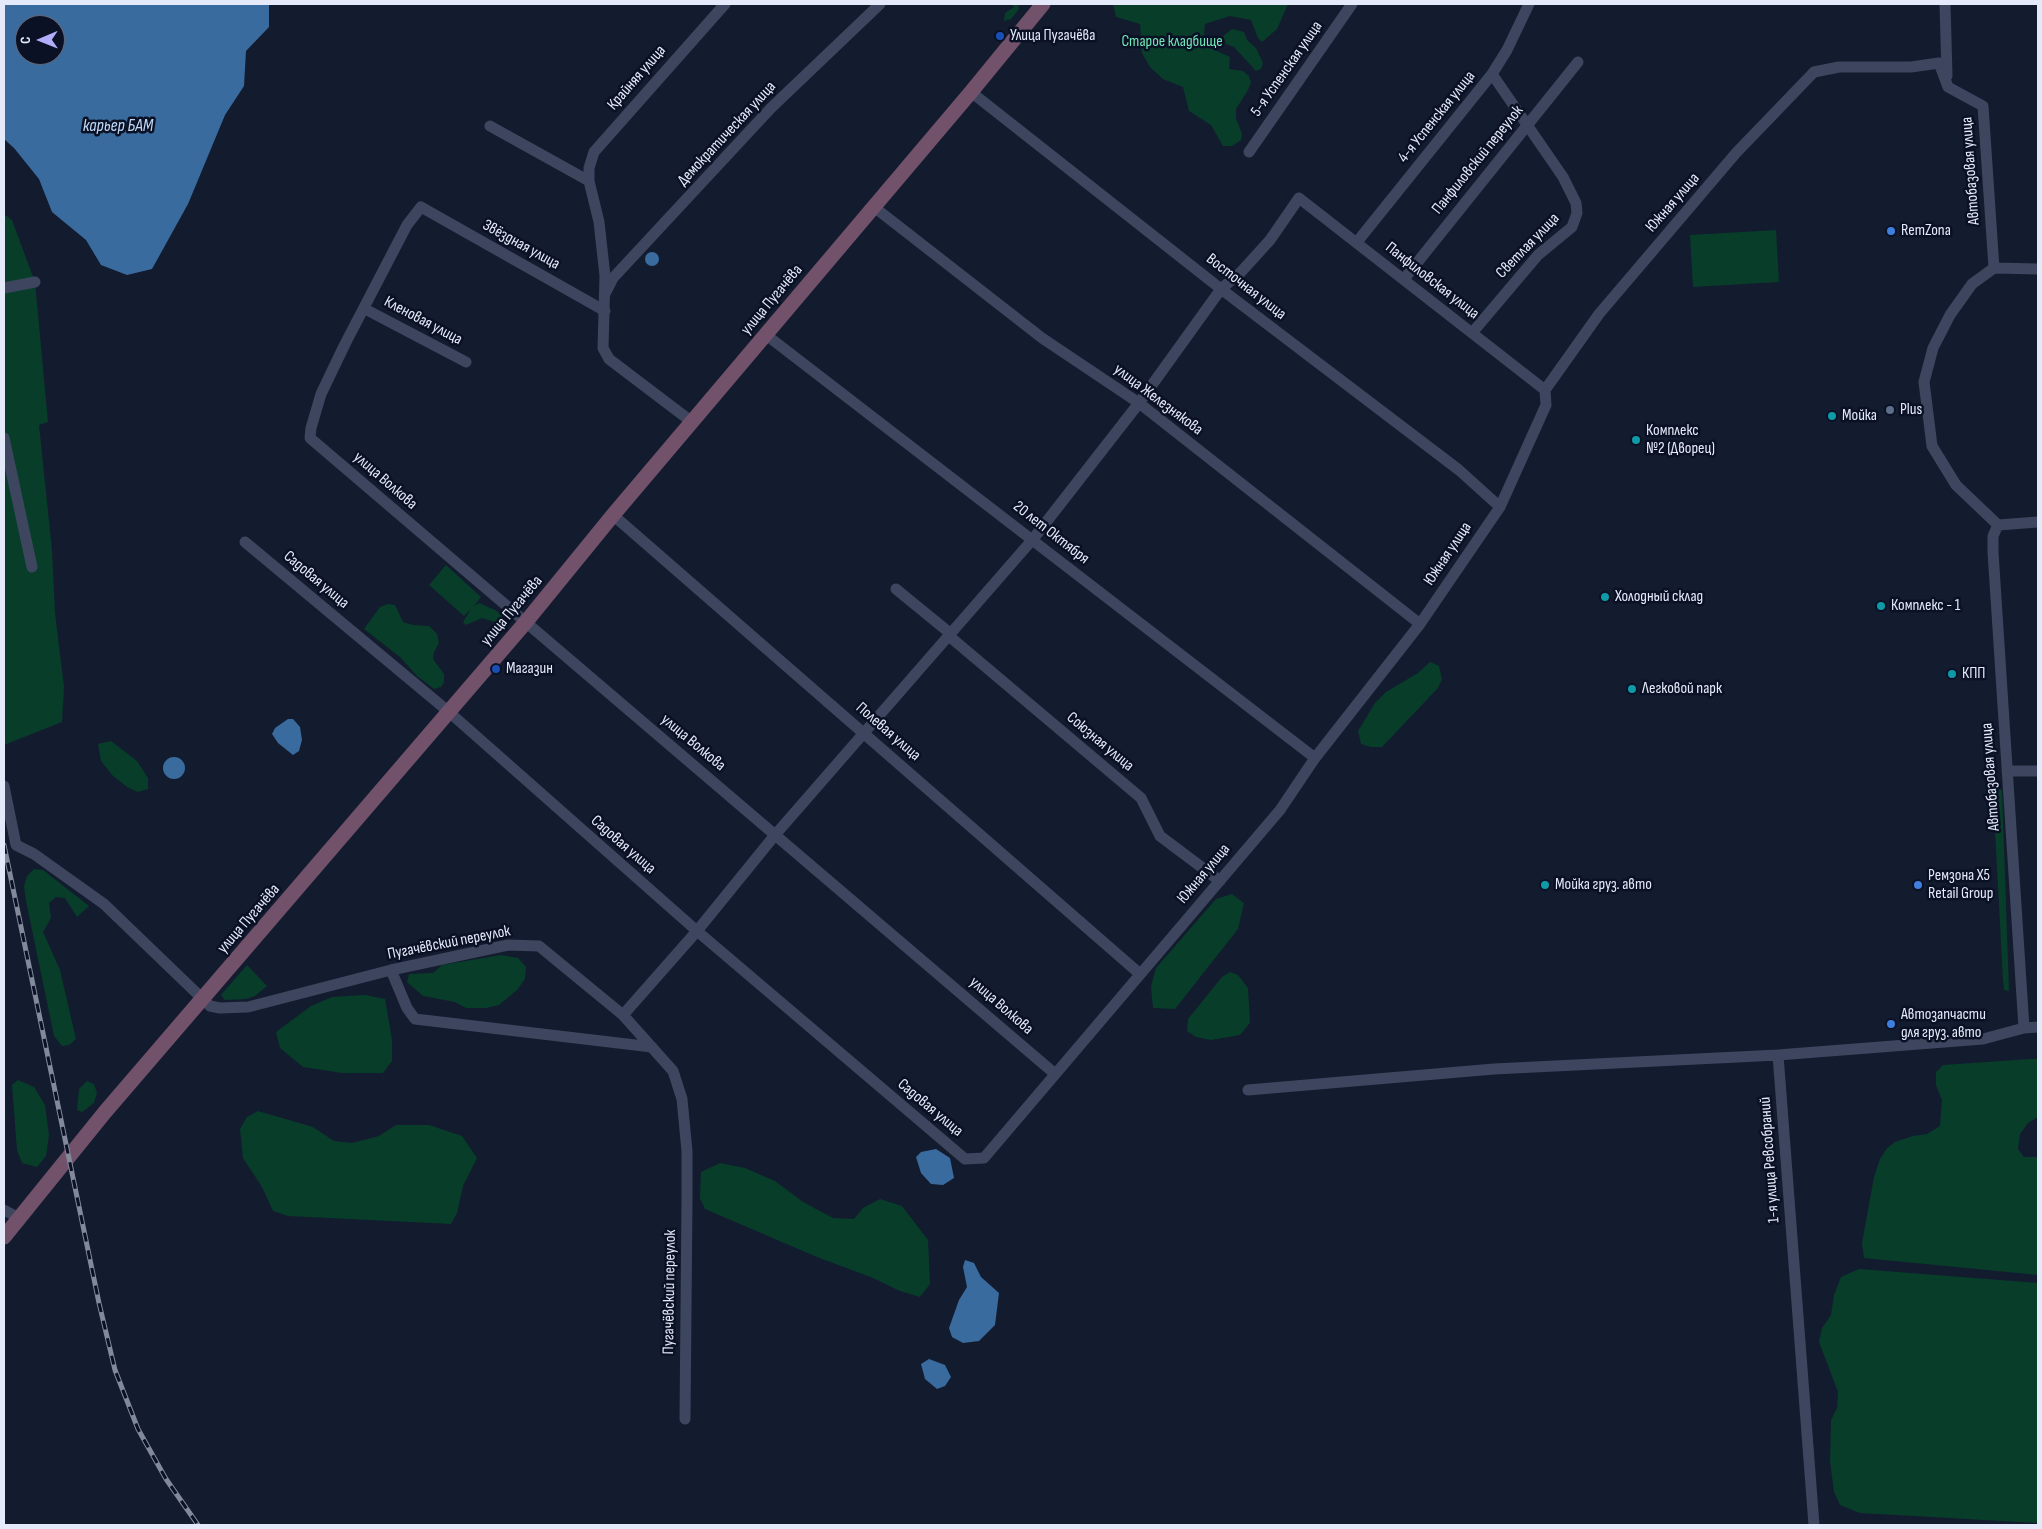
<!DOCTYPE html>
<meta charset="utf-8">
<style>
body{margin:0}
#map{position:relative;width:2042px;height:1529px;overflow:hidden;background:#131b2f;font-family:"Sofia Sans Condensed",sans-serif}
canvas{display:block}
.frame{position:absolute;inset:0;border:5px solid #e4eaf9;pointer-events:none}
.north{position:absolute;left:15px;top:15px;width:50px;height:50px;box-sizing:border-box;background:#0b1125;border:1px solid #62687a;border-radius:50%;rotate:269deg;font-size:14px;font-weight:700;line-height:20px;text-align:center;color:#e4eaf9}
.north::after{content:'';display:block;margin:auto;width:18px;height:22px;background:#b1adfa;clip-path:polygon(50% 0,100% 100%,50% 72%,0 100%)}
</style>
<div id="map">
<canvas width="2042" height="1529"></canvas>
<div class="frame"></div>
<div class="north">С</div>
</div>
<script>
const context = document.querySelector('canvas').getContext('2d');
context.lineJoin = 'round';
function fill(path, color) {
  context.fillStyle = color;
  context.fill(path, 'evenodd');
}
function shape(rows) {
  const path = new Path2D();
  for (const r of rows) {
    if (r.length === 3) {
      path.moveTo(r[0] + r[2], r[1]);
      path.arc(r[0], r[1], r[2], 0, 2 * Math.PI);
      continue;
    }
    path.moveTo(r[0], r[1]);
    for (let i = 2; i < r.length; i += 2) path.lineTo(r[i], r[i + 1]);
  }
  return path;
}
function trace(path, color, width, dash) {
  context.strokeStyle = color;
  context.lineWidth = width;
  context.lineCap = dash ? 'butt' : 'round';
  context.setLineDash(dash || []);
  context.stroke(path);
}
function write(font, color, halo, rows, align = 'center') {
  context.font = font + ' "Sofia Sans Condensed",sans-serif';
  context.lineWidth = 5;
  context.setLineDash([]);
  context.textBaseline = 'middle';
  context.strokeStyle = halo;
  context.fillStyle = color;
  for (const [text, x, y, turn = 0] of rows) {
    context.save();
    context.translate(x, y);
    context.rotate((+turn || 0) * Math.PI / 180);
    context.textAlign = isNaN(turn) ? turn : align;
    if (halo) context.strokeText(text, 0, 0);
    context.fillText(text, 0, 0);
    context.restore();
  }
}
fill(shape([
 [1012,4,1018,4,1019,9,1011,19,1004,21,1005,13,1014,7],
 [1113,4,1288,4,1277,29,1262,42,1258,38,1251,20,1230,16,1205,24,1204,33,1208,47,1230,57,1229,69,1243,71,1249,76,1251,83,1248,90,1236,109,1236,118,1242,134,1241,140,1232,146,1223,146,1211,125,1189,111,1183,87,1163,79,1150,67,1142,53,1140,24,1116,17],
 [1232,29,1244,32,1247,40,1256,48,1263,63,1261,69,1256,71,1234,47,1226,44,1223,36],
 [4,214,12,220,35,282,48,422,39,425,52,550,55,613,64,687,62,722,4,745],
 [1776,230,1779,282,1693,287,1690,235],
 [446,565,481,597,474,606,479,603,495,610,503,616,504,623,501,624,482,618,466,625,463,622,471,609,464,616,429,585],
 [388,604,395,605,403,622,413,625,429,626,437,634,439,643,434,652,433,659,444,674,444,682,441,687,434,689,417,676,400,657,364,629,380,607],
 [1430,662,1439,666,1442,679,1438,688,1382,747,1371,747,1361,744,1358,731,1375,703,1386,692,1418,673],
 [111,741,137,761,148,778,148,789,138,792,127,787,112,775,101,761,98,744],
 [1997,788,2002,790,2009,991,2004,990,2003,980,1993,793],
 [34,869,43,870,89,906,77,917,65,898,56,897,49,903,51,918,43,932,60,970,76,1039,69,1045,62,1046,54,1036,26,901,24,886,27,876],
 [1232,894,1244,903,1238,929,1175,1009,1153,1008,1151,986,1156,968,1216,899],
 [501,955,518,958,526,967,525,979,517,990,499,1005,486,1008,466,1008,455,1002,423,996,407,982,409,974,433,973,442,965],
 [247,965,267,986,255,996,246,999,225,1000,221,995],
 [1230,972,1238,975,1248,988,1250,1023,1240,1035,1211,1040,1196,1037,1187,1031,1188,1019,1222,977],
 [365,995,385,999,392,1040,392,1061,383,1073,342,1073,303,1067,280,1048,276,1032,311,1006,332,997],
 [2030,1059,2038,1059,2038,1117,2028,1123,2020,1134,2018,1149,2024,1157,2038,1157,2038,1275,1864,1258,1862,1243,1874,1177,1880,1159,1887,1148,1895,1142,1913,1136,1927,1134,1940,1126,1942,1100,1936,1085,1936,1072,1943,1065],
 [18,1080,34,1087,45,1105,49,1135,46,1156,37,1167,22,1163,17,1150,12,1085],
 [87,1081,94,1084,97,1093,94,1103,82,1112,77,1110,79,1089],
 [258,1111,313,1127,334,1141,352,1143,379,1136,396,1125,429,1125,462,1136,477,1158,463,1186,457,1213,451,1224,288,1216,273,1211,262,1187,243,1158,240,1129,247,1117],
 [720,1163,745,1168,775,1181,803,1202,833,1218,854,1219,863,1208,880,1199,902,1206,928,1240,930,1284,920,1297,900,1291,873,1278,817,1257,705,1209,700,1198,701,1172],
 [1859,1269,2038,1283,2038,1523,1860,1513,1840,1505,1834,1492,1830,1461,1831,1420,1837,1408,1838,1392,1819,1342,1822,1328,1831,1315,1834,1295,1841,1277]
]), '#083d2a');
fill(shape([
 [4,4,269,4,269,27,246,51,244,86,225,115,188,204,152,269,127,275,101,265,86,240,52,212,39,179,14,148,4,139],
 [25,25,55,25,55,55,25,55],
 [652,259,7],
 [288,719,293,719,300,727,302,740,299,751,293,755,278,743,272,734,275,728],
 [174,768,11],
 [936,1149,950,1158,954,1178,943,1185,931,1184,921,1173,916,1157,921,1152],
 [965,1260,974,1263,981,1277,999,1293,995,1325,979,1341,963,1343,952,1337,949,1328,959,1300,967,1287,963,1267],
 [929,1359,945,1365,951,1377,945,1386,937,1389,925,1379,921,1364]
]), '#3a6b9e');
trace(shape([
 [1945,4,1947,76],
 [1948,87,1983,106,1994,268],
 [971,92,1221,289,1459,470,1500,507],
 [490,126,589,181],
 [1249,152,1352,4],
 [874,207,1042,338,1139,403,1420,624],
 [1357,242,1492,74,1507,50,1529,4],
 [2038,269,1994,268,1972,284,1950,315,1933,348,1924,382,1932,446,1956,485,1998,525,2038,522],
 [1404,279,1578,62],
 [4,288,35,282],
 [606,292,613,278,771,108,880,4],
 [365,309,466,362],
 [605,311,421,207,407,225,345,344,321,394,311,428,310,438,1054,1073],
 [1472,333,1538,255,1572,227,1577,213,1576,203,1563,177,1492,74],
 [765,334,1315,758],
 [692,422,609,359,603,348,605,276,599,222,589,181,589,168,594,152,725,4],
 [4,438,32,567],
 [613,515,1140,974],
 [1998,525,1993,536,1993,552,2024,1028],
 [245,542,449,712,697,931,965,1159,984,1158,1280,810,1315,758,1420,624,1500,507,1546,405,1545,390,1599,314,1736,153,1814,72,1839,67,1911,67,1939,63,1948,87],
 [896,589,951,634],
 [949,636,1141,798,1160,836,1220,881],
 [2007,771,2038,771],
 [4,786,16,845,34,854,104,904,210,1006,220,1008,248,1007,391,970,508,945,539,946,623,1015,673,1071,682,1099,687,1151,687,1199,685,1419],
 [391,970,407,1008,415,1019,652,1047],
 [623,1015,697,931,775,835,1033,539,1139,403,1221,289,1241,272,1270,240,1299,198,1545,390],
 [1778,1055,1814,1525],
 [1248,1090,1494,1069,1778,1055,1983,1039,2024,1028,2038,1027],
 [4,1210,19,1218]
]), '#3d465e', 11);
trace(shape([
 [4,1237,105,1112,525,623,613,515,971,92,1043,4]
]), '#72526b', 15);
const rail = shape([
 [4,845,99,1303,115,1370,138,1429,166,1479,198,1525]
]);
trace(rail, '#82899a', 5);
trace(rail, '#0b1125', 3, [9]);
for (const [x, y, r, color] of [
 [1000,36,5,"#1a4fb4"],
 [1891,231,5,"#3f7fe0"],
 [1890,410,5,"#5c6f8a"],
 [1832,416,5,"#0f9aa8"],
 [1636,440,5,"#0f9aa8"],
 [1605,597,5,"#0f9aa8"],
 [1881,606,5,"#0f9aa8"],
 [496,669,5,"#1a4fb4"],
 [1952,674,5,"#0f9aa8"],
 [1632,689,5,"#0f9aa8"],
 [1545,885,5,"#0f9aa8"],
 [1918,885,5,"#3f7fe0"],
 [1891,1024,5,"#3f7fe0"]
]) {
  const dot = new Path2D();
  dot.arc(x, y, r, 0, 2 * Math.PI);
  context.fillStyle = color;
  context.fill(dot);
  trace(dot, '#0b1125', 2);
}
write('16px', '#e4eaf9', '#0b1125', [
 ["Улица Пугачёва",1010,36],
 ["RemZona",1901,231],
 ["Plus",1900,410],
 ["Мойка",1842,416],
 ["Комплекс",1646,431],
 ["№2 (Дворец)",1646,449],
 ["Холодный склад",1615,597],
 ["Комплекс - 1",1891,606],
 ["Магазин",506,669],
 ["КПП",1962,674],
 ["Легковой парк",1642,689],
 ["Ремзона X5",1928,876],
 ["Retail Group",1928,894],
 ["Мойка груз. авто",1555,885],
 ["Автозапчасти",1901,1015],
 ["для груз. авто",1901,1033]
], 'left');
write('16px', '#72e6b6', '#0b1125', [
 ["Старое кладбище",1172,42]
]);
write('16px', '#e4eaf9', '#0b1125', [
 ["5-я Успенская улица",1287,69,-55],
 ["Крайняя улица",637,78,-49],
 ["4-я Успенская улица",1437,117,-51],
 ["Демократическая улица",727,134,-47],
 ["Панфиловский переулок",1478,160,-51],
 ["Автобазовая улица",1971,171,-94],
 ["Южная улица",1673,203,-49],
 ["Звёздная улица",521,245,29],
 ["Светлая улица",1528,246,-46],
 ["Панфиловская улица",1432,281,38],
 ["Восточная улица",1246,287,38],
 ["улица Пугачёва",772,300,-50],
 ["Кленовая улица",423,321,28],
 ["улица Железнякова",1158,400,37],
 ["улица Волкова",385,481,41],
 ["20 лет Октября",1051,533,38],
 ["Южная улица",1448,554,-56],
 ["Садовая улица",316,580,40],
 ["улица Пугачёва",512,611,-50],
 ["Полевая улица",888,732,41],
 ["Союзная улица",1100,742,40],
 ["улица Волкова",693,743,40],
 ["Автобазовая улица",1991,777,-94],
 ["Садовая улица",623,845,41],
 ["Южная улица",1204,874,-50],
 ["улица Пугачёва",249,919,-49],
 ["Пугачёвский переулок",449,943,-11],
 ["улица Волкова",1001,1006,41],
 ["Садовая улица",930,1108,40],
 ["1-я улица Ревсобраний",1770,1160,-94],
 ["Пугачёвский переулок",670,1292,-89]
]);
write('italic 18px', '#bed9f8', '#0b1125', [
 ["карьер БАМ",118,126]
]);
</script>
